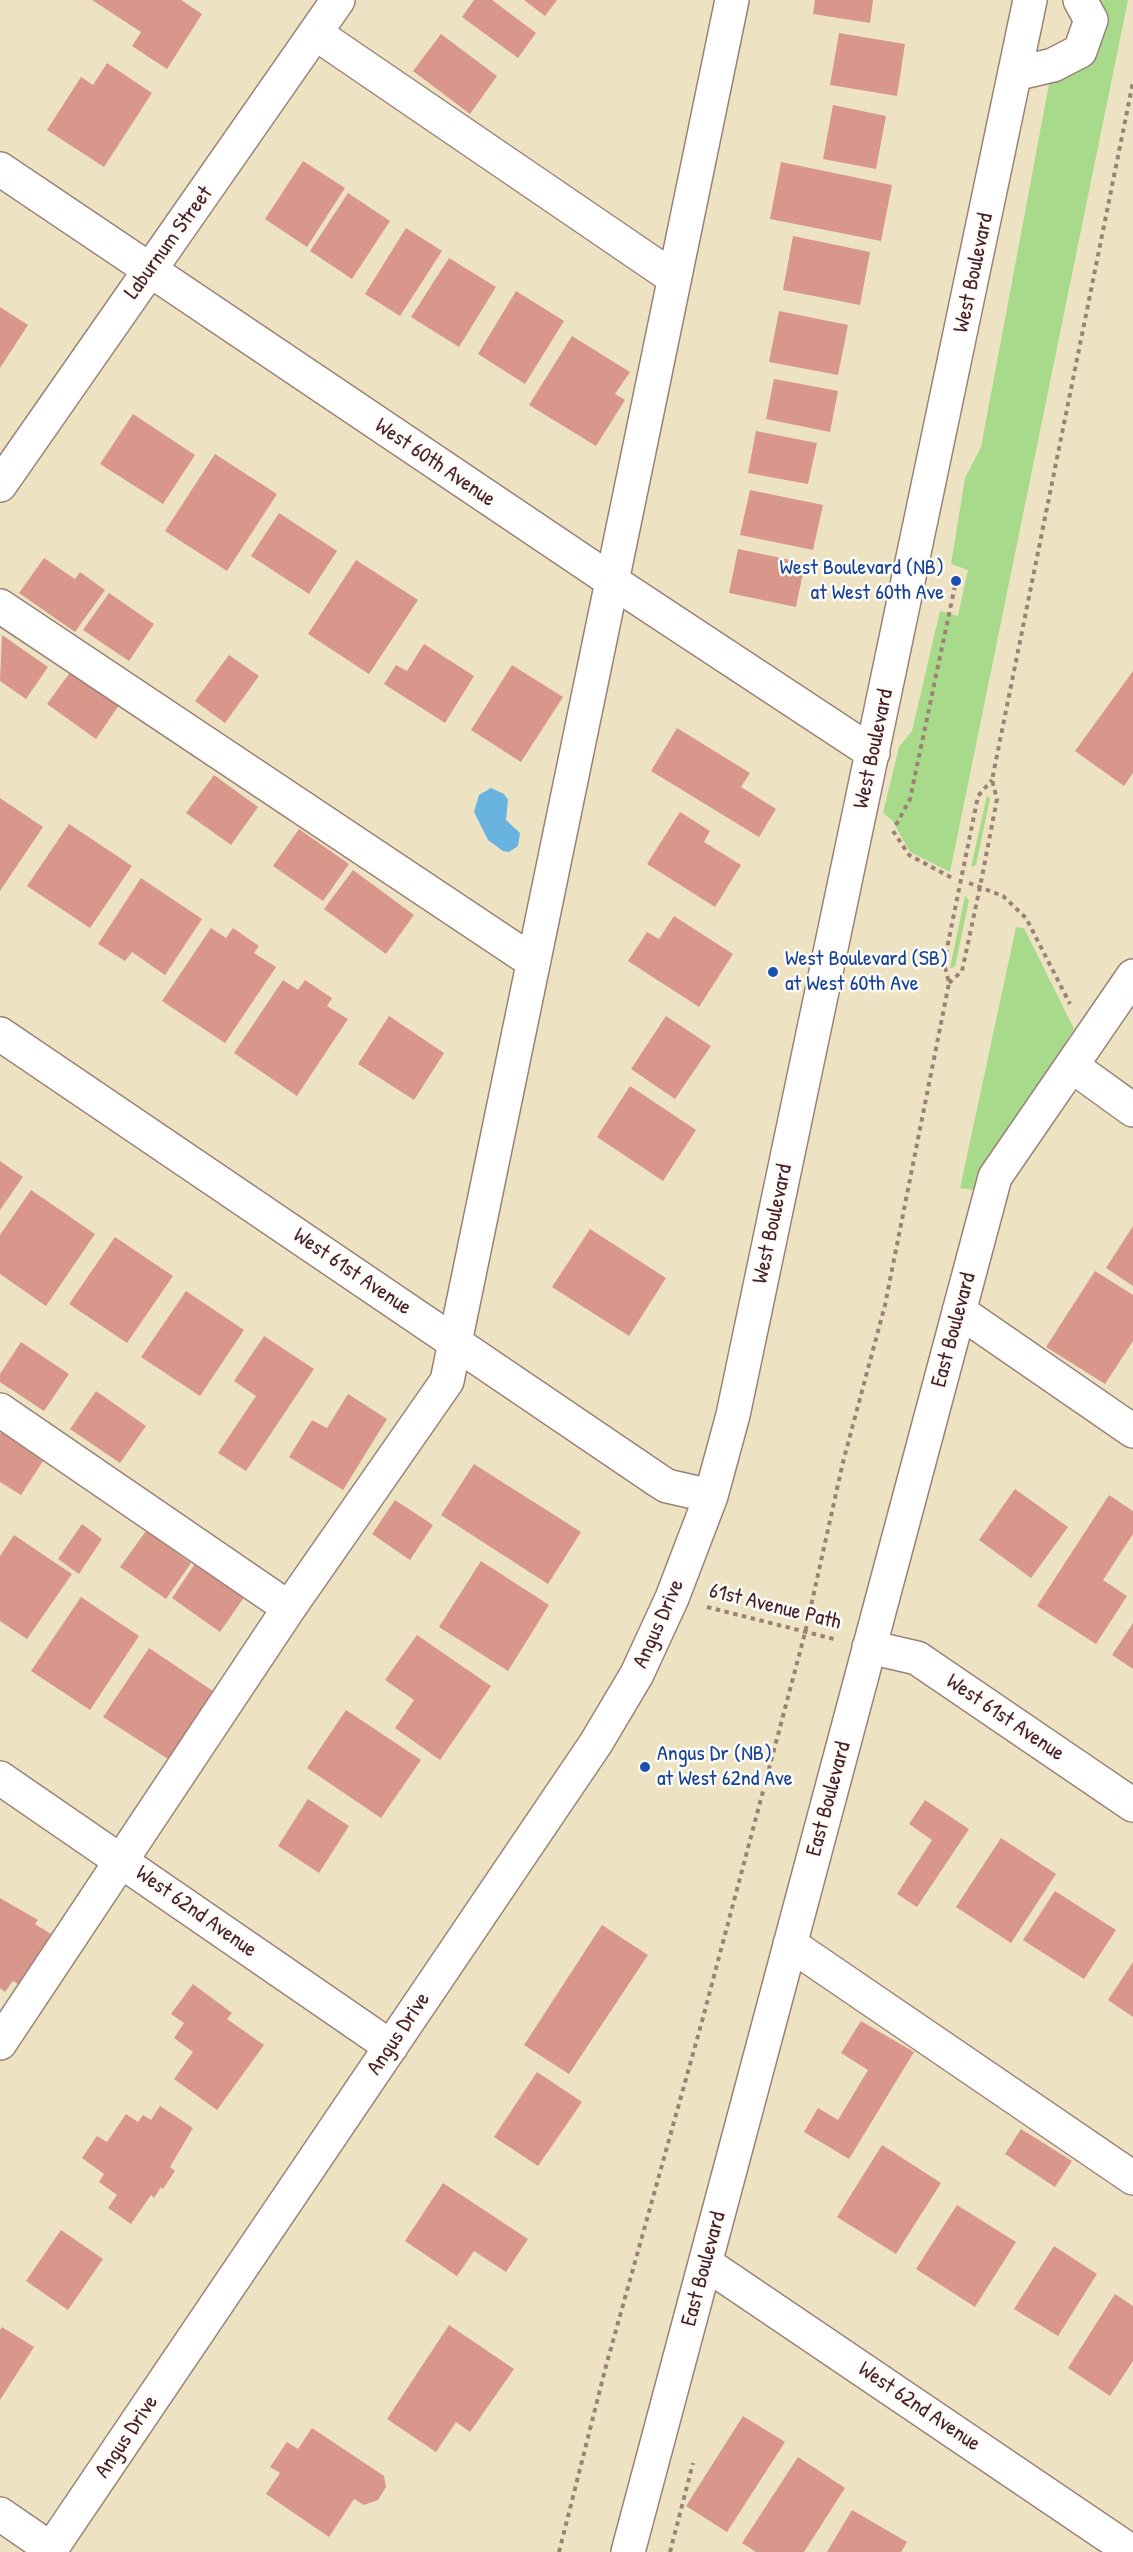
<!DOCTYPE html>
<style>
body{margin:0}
canvas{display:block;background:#ede3c3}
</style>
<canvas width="1133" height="2552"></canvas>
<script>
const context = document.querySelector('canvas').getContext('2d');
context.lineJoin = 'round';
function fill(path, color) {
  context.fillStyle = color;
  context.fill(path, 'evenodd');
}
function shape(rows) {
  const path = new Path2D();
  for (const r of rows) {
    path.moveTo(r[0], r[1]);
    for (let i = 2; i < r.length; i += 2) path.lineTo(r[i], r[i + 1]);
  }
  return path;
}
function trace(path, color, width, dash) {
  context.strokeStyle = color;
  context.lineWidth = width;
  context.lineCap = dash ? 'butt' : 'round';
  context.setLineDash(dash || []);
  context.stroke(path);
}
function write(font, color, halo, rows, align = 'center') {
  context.font = font + ' "Patrick Hand",sans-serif';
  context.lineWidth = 5;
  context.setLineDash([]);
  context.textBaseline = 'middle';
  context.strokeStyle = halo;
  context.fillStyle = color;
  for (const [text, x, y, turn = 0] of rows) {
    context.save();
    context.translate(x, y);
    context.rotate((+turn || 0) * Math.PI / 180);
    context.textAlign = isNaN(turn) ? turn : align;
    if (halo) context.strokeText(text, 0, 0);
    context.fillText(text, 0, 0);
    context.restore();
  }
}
fill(shape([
 [1093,0,1128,0,950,872,910,852,892,820,883,813,899,747,912,731,940,611,958,616,968,570,951,564,965,478,981,447,1049,84,1067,72],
 [987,795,990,799,976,865,971,867],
 [965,896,969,900,955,967,950,968],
 [1016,927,1024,928,1074,1029,973,1190,960,1188]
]), '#a7db8b');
fill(shape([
 [491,788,504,794,508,800,506,820,520,833,518,846,509,852,503,851,488,840,474,812,479,795]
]), '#69b3e1');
fill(shape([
 [92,0,181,0,202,14,167,69,132,46,141,32],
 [474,0,492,0,536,33,518,58,462,17],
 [524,0,557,0,545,16],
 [815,0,873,0,870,23,813,14],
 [839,33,905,44,897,96,830,85],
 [441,34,497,76,470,114,413,71],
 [107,63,152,93,104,167,47,130,81,77,93,85],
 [833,105,886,116,876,169,823,159],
 [303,161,345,188,307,247,265,219],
 [781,162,892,185,881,241,770,219],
 [348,193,390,221,352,279,310,251],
 [406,228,442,251,400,316,365,294],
 [793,236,870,252,860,305,783,290],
 [449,258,496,287,459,347,411,317],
 [516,291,564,321,525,384,478,354],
 [0,307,28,325,0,368],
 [779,311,848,325,838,375,769,362],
 [572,336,630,372,615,394,625,400,596,446,529,405],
 [774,379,838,391,830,432,766,419],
 [133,414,195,455,163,504,100,464],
 [756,431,817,443,808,484,748,473],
 [215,454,277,494,227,571,165,531],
 [750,490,823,505,813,550,740,535],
 [279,513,337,551,309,594,251,556],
 [738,549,805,563,796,607,729,593],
 [44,558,75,579,80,572,105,590,75,632,19,593],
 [356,560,418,600,369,674,308,634],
 [109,593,154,624,129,661,83,630],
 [2,635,48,667,26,699,0,681],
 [424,644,474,676,445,723,384,684,396,665,407,671],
 [229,655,259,676,225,723,195,701],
 [512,665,563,697,521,762,471,730],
 [71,671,119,705,96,739,47,704],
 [1133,671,1133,773,1124,786,1075,751],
 [677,728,750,773,741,787,776,809,759,837,651,771],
 [214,775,258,807,231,845,186,813],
 [0,798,43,827,0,891],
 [680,812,710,831,704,842,741,865,715,907,647,864],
 [69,824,132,866,90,928,27,886],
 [299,829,349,864,323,901,273,866],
 [353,870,414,915,386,954,324,909],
 [141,878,202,919,165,975,132,952,125,961,98,944],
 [674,916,733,954,699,1007,628,961,647,932,659,939],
 [211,928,226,938,233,928,259,946,254,953,276,967,225,1043,162,1001],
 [283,980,298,990,305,980,332,998,327,1006,348,1019,297,1096,234,1053],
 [389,1016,444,1053,414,1100,358,1064],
 [666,1016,711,1046,675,1099,631,1069],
 [630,1086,696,1130,663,1181,597,1137],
 [0,1161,23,1177,0,1210],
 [31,1190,95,1234,46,1306,0,1274,0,1235],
 [1133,1226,1133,1286,1106,1268],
 [590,1229,666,1278,629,1336,552,1287],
 [115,1237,173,1276,127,1343,69,1304],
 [1095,1271,1133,1295,1133,1341,1105,1384,1046,1347],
 [186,1291,244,1330,200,1396,141,1357],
 [264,1336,314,1369,246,1471,218,1453,256,1396,234,1381],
 [21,1342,69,1374,44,1411,0,1382,0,1374],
 [96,1391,146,1426,120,1463,70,1429],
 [348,1394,387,1419,343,1490,289,1457,312,1420,327,1428],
 [2,1430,45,1458,21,1495,0,1482,0,1434],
 [474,1464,581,1532,548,1584,441,1515],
 [1015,1489,1068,1527,1031,1578,979,1540],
 [1109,1495,1133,1511,1133,1534,1103,1580,1127,1596,1096,1644,1037,1606],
 [395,1500,433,1525,410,1560,372,1534],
 [82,1524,102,1539,79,1574,58,1559],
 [146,1531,191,1563,166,1599,120,1567],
 [14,1535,72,1574,27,1639,0,1621,0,1556],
 [481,1561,549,1605,508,1671,439,1627],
 [196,1562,245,1596,220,1632,172,1598],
 [81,1597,139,1636,90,1710,31,1671],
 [1133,1623,1133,1669,1112,1655],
 [417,1635,491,1686,440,1760,395,1728,414,1700,385,1680],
 [149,1648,213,1691,168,1759,103,1717],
 [346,1710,421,1760,381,1818,307,1768],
 [308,1799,349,1826,319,1873,278,1846],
 [925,1800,969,1829,917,1907,897,1894,932,1840,909,1824],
 [1001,1838,1056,1874,1011,1943,956,1907],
 [1055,1891,1116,1930,1084,1979,1023,1940],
 [0,1898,38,1920,35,1924,51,1934,18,1984,13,1981,5,1992,0,1988],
 [602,1925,648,1955,569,2074,524,2045],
 [1133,1962,1133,2017,1108,2000],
 [193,1984,232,2013,227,2019,264,2045,217,2110,174,2079,193,2052,174,2038,184,2023,171,2014],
 [861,2021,914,2052,849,2159,804,2132,818,2108,838,2120,868,2070,841,2053],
 [537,2072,582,2102,538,2166,494,2137],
 [160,2106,193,2128,170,2167,175,2171,163,2189,161,2187,154,2198,151,2195,131,2224,108,2208,117,2195,99,2182,104,2174,82,2158,97,2136,107,2142,126,2114,138,2122,143,2115,151,2120],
 [1021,2129,1072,2161,1055,2187,1005,2154],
 [882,2145,941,2183,896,2254,837,2217],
 [443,2183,528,2239,506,2272,474,2251,457,2276,405,2241],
 [957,2205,1016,2242,975,2307,916,2269],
 [61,2230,103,2259,68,2310,26,2281],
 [1054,2246,1097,2274,1058,2336,1014,2309],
 [1115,2294,1133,2306,1133,2361,1110,2396,1068,2368],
 [449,2325,514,2369,470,2432,456,2422,436,2452,387,2419],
 [2,2327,34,2347,0,2400,0,2330],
 [743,2416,785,2442,727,2532,686,2506],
 [312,2428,384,2476,386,2487,378,2500,364,2505,354,2499,329,2537,266,2494,280,2473,270,2467,287,2442,298,2449],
 [798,2457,845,2488,804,2552,756,2552,742,2543],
 [852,2510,907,2542,901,2552,827,2552]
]), '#d9978c');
const minor = shape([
 [315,33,674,278],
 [1015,74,1053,65,1080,51,1091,20,1080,0],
 [0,169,612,581,873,753],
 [0,485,338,0],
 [0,606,532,961],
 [0,1034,659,1481,667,1486,711,1496],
 [1072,1066,1133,1110],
 [959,1311,1133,1431],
 [0,1410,289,1608],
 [869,1647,917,1658,1133,1805],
 [0,1778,391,2047],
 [790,1944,1133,2178],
 [0,2043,289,1608,447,1381,732,0],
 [705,2263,1132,2552],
 [0,2514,51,2549],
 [49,2552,596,1743,637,1674,672,1598,711,1496,733,1415,1030,0],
 [628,2552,995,1177,1133,976]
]);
trace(minor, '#9c8177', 36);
trace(shape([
 [896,825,910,799,956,581],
 [893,831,909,855,952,878],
 [969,883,1003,896,1026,918,1070,1004],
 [949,983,962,971,980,887,997,799,992,780,1133,82],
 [707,1607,834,1639],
 [559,2552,606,2366,701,2025,805,1633,843,1462,885,1305,949,983,944,963,978,796,992,780],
 [670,2552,693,2463]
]), '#9c8177', 4, [4.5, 4.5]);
trace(minor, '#fff', 33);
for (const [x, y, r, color] of [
 [956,581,6,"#1a4fb4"],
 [773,972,6,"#1a4fb4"],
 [645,1767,6,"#1a4fb4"]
]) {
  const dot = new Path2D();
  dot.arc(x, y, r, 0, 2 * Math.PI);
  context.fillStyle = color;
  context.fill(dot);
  trace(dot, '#fdfcf7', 2);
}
write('22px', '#4a1f2b', '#fdfcf7', [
 ["Laburnum Street",169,243,-54],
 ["West Boulevard",974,273,-78],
 ["West 60th Avenue",435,463,34],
 ["West Boulevard",874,749,-78],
 ["West Boulevard",773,1224,-78],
 ["West 61st Avenue",352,1272,34],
 ["East Boulevard",954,1330,-75],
 ["61st Avenue Path",775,1607,14],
 ["Angus Drive",659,1624,-66],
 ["West 61st Avenue",1005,1718,34],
 ["East Boulevard",829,1799,-75],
 ["West 62nd Avenue",196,1912,35],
 ["Angus Drive",399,2034,-56],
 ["East Boulevard",704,2269,-75],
 ["West 62nd Avenue",919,2407,34],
 ["Angus Drive",127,2437,-56]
]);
write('22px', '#164399', '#fdfcf7', [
 ["West Boulevard (NB)",944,568,"right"],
 ["at West 60th Ave",944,593,"right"],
 ["West Boulevard (SB)",785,959],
 ["at West 60th Ave",785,984],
 ["Angus Dr (NB)",657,1754],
 ["at West 62nd Ave",657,1779]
], 'left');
</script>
